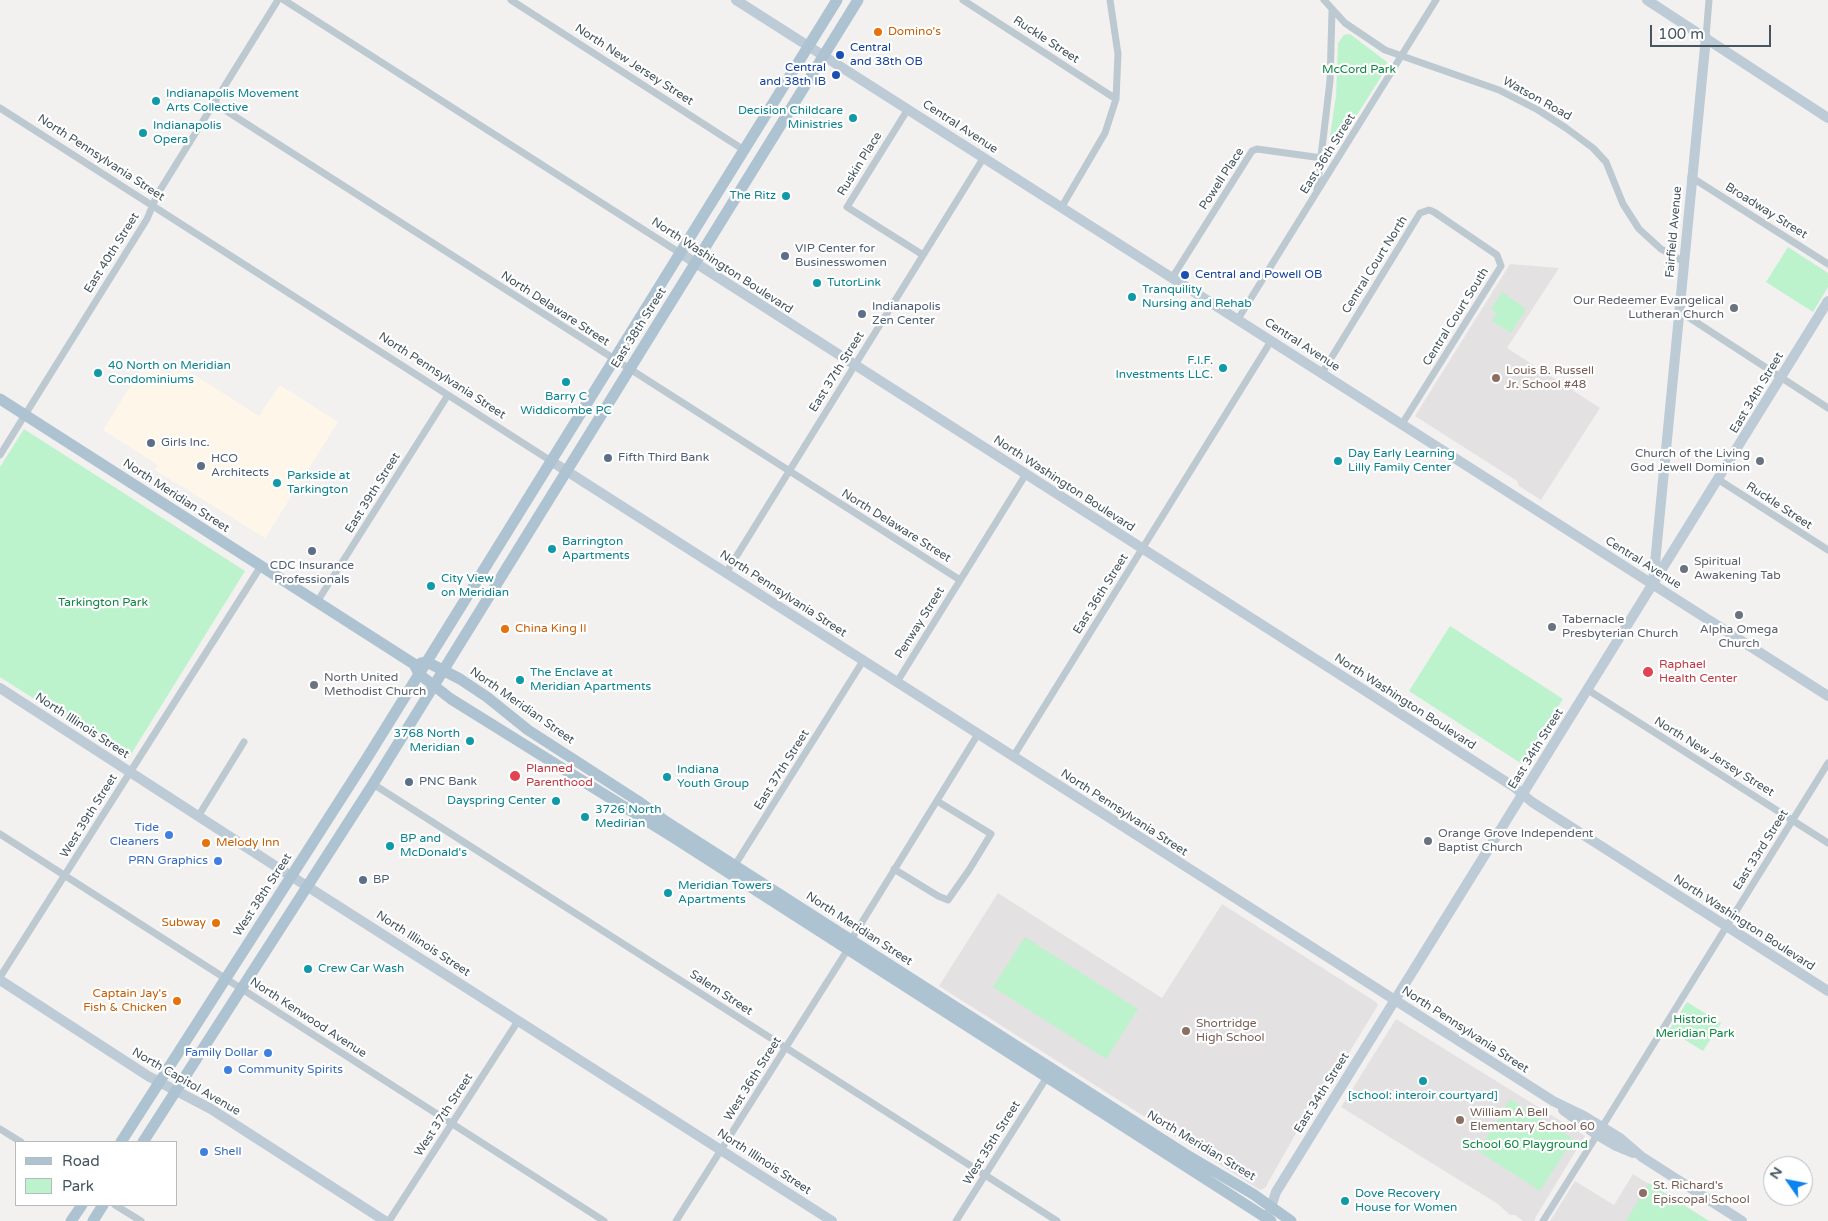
<!DOCTYPE html>
<style>
body{margin:0}
#map{position:relative;width:1828px;height:1221px;overflow:hidden;background:#f3f0f0;font-family:"Varela Round",sans-serif}
canvas{display:block}
.legend{position:absolute;left:15px;top:1141px;width:162px;height:65px;box-sizing:border-box;background:#fff;border:1px solid #b5bbbf;margin:0;padding:6px 9px;list-style:none;font-size:15px;color:#46565f}
.legend li{display:flex;align-items:center;gap:10px;height:25px}
.legend b{width:25px;border:1px solid #b5bbbf}
.north{position:absolute;left:1763px;top:1156px;width:50px;height:50px;box-sizing:border-box;background:#fff;border:1px solid #b5bbbf;border-radius:50%;rotate:303deg;font-size:14px;font-weight:700;line-height:20px;text-align:center;color:#46565f}
.north::after{content:'';display:block;margin:auto;width:18px;height:22px;background:#0b84f1;clip-path:polygon(50% 0,100% 100%,50% 72%,0 100%)}
.scale{position:absolute;left:1650px;top:25px;width:121px;height:22px;box-sizing:border-box;border:2px solid #46565f;border-top:0;padding-left:6px;font-size:15px;line-height:18px;white-space:nowrap;color:#46565f;-webkit-text-stroke:4px #fff;paint-order:stroke}
</style>
<div id="map">
<canvas width="1828" height="1221"></canvas>
<ul class="legend">
<li><b style="height:6px;background:#aec3d1"></b>Road</li>
<li><b style="height:14px;background:#bcf3cc"></b>Park</li>
</ul>
<div class="north">N</div>
<div class="scale">100 m</div>
</div>
<script>
const context = document.querySelector('canvas').getContext('2d');
context.lineJoin = 'round';
function fill(path, color) {
  context.fillStyle = color;
  context.fill(path, 'evenodd');
}
function shape(rows) {
  const path = new Path2D();
  for (const r of rows) {
    path.moveTo(r[0], r[1]);
    for (let i = 2; i < r.length; i += 2) path.lineTo(r[i], r[i + 1]);
  }
  return path;
}
function trace(path, color, width, dash) {
  context.strokeStyle = color;
  context.lineWidth = width;
  context.lineCap = dash ? 'butt' : 'round';
  context.setLineDash(dash || []);
  context.stroke(path);
}
function write(font, color, halo, rows, align = 'center') {
  context.font = font + ' "Varela Round",sans-serif';
  context.lineWidth = 4.5;
  context.setLineDash([]);
  context.textBaseline = 'middle';
  context.strokeStyle = halo;
  context.fillStyle = color;
  for (const [text, x, y, turn = 0] of rows) {
    context.save();
    context.translate(x, y);
    context.rotate((+turn || 0) * Math.PI / 180);
    context.textAlign = isNaN(turn) ? turn : align;
    if (halo) context.strokeText(text, 0, 0);
    context.fillText(text, 0, 0);
    context.restore();
  }
}
fill(shape([
 [146,361,169,375,177,364,259,416,280,385,338,422,265,538,155,470,158,465,103,430]
]), '#fdf6e9');
fill(shape([
 [1510,264,1559,268,1507,348,1600,408,1541,500,1519,486,1517,481,1415,416],
 [998,893,1162,998,1222,904,1376,1002,1378,1005,1347,1056,1343,1056,1320,1091,1265,1188,1260,1190,939,986],
 [1396,1019,1585,1136,1535,1218,1535,1221,1523,1221,1515,1215,1510,1215,1498,1204,1341,1107],
 [1633,1174,1709,1221,1550,1221,1575,1181,1614,1205]
]), '#e4e1e2');
fill(shape([
 [1350,34,1387,62,1386,69,1343,137,1339,141,1334,140,1330,136,1336,96,1338,43,1344,35],
 [1788,247,1828,273,1828,287,1813,312,1766,282],
 [1502,292,1526,309,1511,333,1492,321,1497,313,1491,309],
 [24,429,245,571,128,759,0,677,0,467],
 [1450,626,1563,699,1522,764,1409,691],
 [1025,937,1138,1009,1106,1059,993,987],
 [1687,1002,1721,1023,1703,1051,1669,1030],
 [1510,1099,1573,1139,1540,1191,1478,1151],
 [1649,1183,1709,1221,1626,1221]
]), '#bcf3cc');
trace(shape([
 [284,0,680,253],
 [511,0,744,150],
 [963,0,1116,99],
 [1324,0,1345,23,1385,50,1499,90,1538,110,1566,128,1593,148,1606,162,1623,204,1639,229,1661,249,1684,262],
 [1706,37,1709,0],
 [214,103,960,580],
 [0,108,551,461],
 [908,109,847,207,923,255],
 [1691,177,1828,264],
 [1317,190,1330,81,1332,11],
 [1061,208,1105,133,1116,99,1118,54,1110,0],
 [1172,278,1252,151,1257,149,1322,158],
 [1679,311,1828,408],
 [1238,319,1436,0],
 [1322,373,1420,213,1429,210,1434,212,1497,255,1501,266,1402,424],
 [0,455,147,219,157,195,278,0],
 [1719,480,1828,550],
 [726,573,984,157],
 [317,602,448,395],
 [897,682,1026,474],
 [1588,690,1828,843],
 [1013,757,1271,341],
 [373,784,1057,1221],
 [199,815,244,742],
 [0,834,604,1221],
 [735,865,863,661],
 [894,869,938,896,948,900,969,870,991,834,937,801],
 [851,940,978,734],
 [0,977,261,566],
 [1602,1127,1828,763],
 [0,1129,21,1142],
 [115,1205,141,1221],
 [389,1221,518,1021],
 [676,1221,848,949],
 [956,1221,1047,1077],
 [1543,1221,1597,1135]
]), '#bdc9d0', 7);
trace(shape([
 [736,0,1828,696],
 [1647,0,1828,118],
 [680,253,1364,690,1514,787,1532,802,1828,991],
 [551,461,1553,1101,1584,1116,1620,1138,1642,1157,1742,1221],
 [1653,584,1706,37],
 [0,688,280,869,832,1221],
 [0,980,148,1076,211,1109,385,1221],
 [1563,1110,1597,1135,1616,1146,1633,1153],
 [1269,1213,1276,1192,1828,301]
]), '#bccbd5', 10);
trace(shape([
 [0,399,414,664,419,674,451,699,676,839,1271,1221],
 [421,663,427,662,460,679,487,697,528,730,638,801,665,821,1185,1154,1253,1194,1291,1221],
 [121,1142,367,758,837,0],
 [143,1142,373,784,858,0],
 [71,1221,82,1205],
 [93,1221,103,1205]
]), '#aec3d1', 11);
for (const [x, y, r, color] of [
 [878,32,5,"#e8710a"],
 [840,55,5,"#1a4fb4"],
 [836,75,5,"#1a4fb4"],
 [156,101,5,"#0f9aa8"],
 [853,118,5,"#0f9aa8"],
 [143,133,5,"#0f9aa8"],
 [786,196,5,"#0f9aa8"],
 [785,256,5,"#5c6f8a"],
 [1185,275,5,"#1a4fb4"],
 [817,283,5,"#0f9aa8"],
 [1132,297,5,"#0f9aa8"],
 [1734,308,5,"#6b7280"],
 [862,314,5,"#5c6f8a"],
 [1223,368,5,"#0f9aa8"],
 [98,373,5,"#0f9aa8"],
 [1496,378,5,"#8d6e63"],
 [566,382,5,"#0f9aa8"],
 [151,443,5,"#5c6f8a"],
 [608,458,5,"#5c6f8a"],
 [1338,461,5,"#0f9aa8"],
 [1760,461,5,"#6b7280"],
 [201,466,5,"#5c6f8a"],
 [277,483,5,"#0f9aa8"],
 [552,549,5,"#0f9aa8"],
 [312,551,5,"#5c6f8a"],
 [1684,569,5,"#6b7280"],
 [431,586,5,"#0f9aa8"],
 [1739,615,5,"#6b7280"],
 [1552,627,5,"#6b7280"],
 [505,629,5,"#e8710a"],
 [1648,672,6,"#e0444e"],
 [520,680,5,"#0f9aa8"],
 [314,685,5,"#6b7280"],
 [470,741,5,"#0f9aa8"],
 [515,776,6,"#e0444e"],
 [667,777,5,"#0f9aa8"],
 [409,782,5,"#5c6f8a"],
 [556,801,5,"#0f9aa8"],
 [585,817,5,"#0f9aa8"],
 [169,835,5,"#3f7fe0"],
 [1428,841,5,"#6b7280"],
 [206,843,5,"#e8710a"],
 [390,846,5,"#0f9aa8"],
 [218,861,5,"#3f7fe0"],
 [363,880,5,"#5c6f8a"],
 [668,893,5,"#0f9aa8"],
 [216,923,5,"#e8710a"],
 [308,969,5,"#0f9aa8"],
 [177,1001,5,"#e8710a"],
 [1186,1031,5,"#8d6e63"],
 [268,1053,5,"#3f7fe0"],
 [228,1070,5,"#3f7fe0"],
 [1423,1081,5,"#0f9aa8"],
 [1460,1120,5,"#8d6e63"],
 [204,1152,5,"#3f7fe0"],
 [1643,1193,5,"#8d6e63"],
 [1345,1201,5,"#0f9aa8"]
]) {
  const dot = new Path2D();
  dot.arc(x, y, r, 0, 2 * Math.PI);
  context.fillStyle = color;
  context.fill(dot);
  trace(dot, '#fff', 2);
}
write('12px', '#c56008', '#fff', [
 ["Domino's",888,32],
 ["China King II",515,629],
 ["Melody Inn",216,843],
 ["Subway",206,923,"right"],
 ["Captain Jay's",167,994,"right"],
 ["Fish & Chicken",167,1008,"right"]
], 'left');
write('12px', '#46565f', '#fff', [
 ["Ruckle Street",1046,40,33],
 ["North New Jersey Street",634,65,33],
 ["Watson Road",1537,99,29],
 ["Central Avenue",960,127,33],
 ["East 36th Street",1328,154,-58],
 ["North Pennsylvania Street",101,158,33],
 ["Ruskin Place",860,164,-58],
 ["Powell Place",1222,179,-57],
 ["Broadway Street",1766,211,32],
 ["Fairfield Avenue",1674,232,-85],
 ["East 40th Street",112,253,-58],
 ["Central Court North",1375,265,-58],
 ["North Washington Boulevard",722,266,33],
 ["North Delaware Street",555,309,33],
 ["Central Court South",1456,317,-58],
 ["East 38th Street",639,328,-58],
 ["Central Avenue",1302,345,33],
 ["East 37th Street",837,372,-58],
 ["North Pennsylvania Street",442,376,33],
 ["East 34th Street",1757,393,-59],
 ["North Washington Boulevard",1064,484,33],
 ["East 39th Street",373,493,-58],
 ["North Meridian Street",176,496,33],
 ["Ruckle Street",1779,506,33],
 ["North Delaware Street",896,526,32],
 ["Central Avenue",1643,563,32],
 ["North Pennsylvania Street",783,594,33],
 ["East 36th Street",1101,594,-58],
 ["Penway Street",920,623,-58],
 ["North Washington Boulevard",1405,702,33],
 ["North Meridian Street",522,706,35],
 ["North Illinois Street",82,726,33],
 ["East 34th Street",1536,749,-58],
 ["North New Jersey Street",1714,757,32],
 ["East 37th Street",782,770,-58],
 ["North Pennsylvania Street",1124,813,33],
 ["West 39th Street",89,816,-58],
 ["East 33rd Street",1761,850,-58],
 ["West 38th Street",263,895,-57],
 ["North Washington Boulevard",1744,923,33],
 ["North Meridian Street",859,929,33],
 ["North Illinois Street",423,944,33],
 ["Salem Street",721,993,33],
 ["North Kenwood Avenue",308,1018,33],
 ["North Pennsylvania Street",1465,1030,33],
 ["West 36th Street",753,1079,-58],
 ["North Capitol Avenue",186,1082,30],
 ["East 34th Street",1322,1093,-58],
 ["West 37th Street",444,1115,-57],
 ["West 35th Street",992,1143,-58],
 ["North Meridian Street",1201,1146,31],
 ["North Illinois Street",764,1162,33]
]);
write('12px', '#164399', '#fff', [
 ["Central",850,48],
 ["and 38th OB",850,62],
 ["Central",826,68,"right"],
 ["and 38th IB",826,82,"right"],
 ["Central and Powell OB",1195,275]
], 'left');
write('12px', '#108741', '#fff', [
 ["McCord Park",1359,70],
 ["Tarkington Park",103,603],
 ["Historic",1695,1020],
 ["Meridian Park",1695,1034],
 ["School 60 Playground",1525,1145]
]);
write('12px', '#0d838f', '#fff', [
 ["Indianapolis Movement",166,94],
 ["Arts Collective",166,108],
 ["Decision Childcare",843,111,"right"],
 ["Ministries",843,125,"right"],
 ["Indianapolis",153,126],
 ["Opera",153,140],
 ["The Ritz",776,196,"right"],
 ["TutorLink",827,283],
 ["Tranquility",1142,290],
 ["Nursing and Rehab",1142,304],
 ["F.I.F.",1213,361,"right"],
 ["Investments LLC.",1213,375,"right"],
 ["40 North on Meridian",108,366],
 ["Condominiums",108,380],
 ["Barry C",566,397,"center"],
 ["Widdicombe PC",566,411,"center"],
 ["Day Early Learning",1348,454],
 ["Lilly Family Center",1348,468],
 ["Parkside at",287,476],
 ["Tarkington",287,490],
 ["Barrington",562,542],
 ["Apartments",562,556],
 ["City View",441,579],
 ["on Meridian",441,593],
 ["The Enclave at",530,673],
 ["Meridian Apartments",530,687],
 ["3768 North",460,734,"right"],
 ["Meridian",460,748,"right"],
 ["Indiana",677,770],
 ["Youth Group",677,784],
 ["Dayspring Center",546,801,"right"],
 ["3726 North",595,810],
 ["Medirian",595,824],
 ["BP and",400,839],
 ["McDonald's",400,853],
 ["Meridian Towers",678,886],
 ["Apartments",678,900],
 ["Crew Car Wash",318,969],
 ["[school: interoir courtyard]",1423,1096,"center"],
 ["Dove Recovery",1355,1194],
 ["House for Women",1355,1208]
], 'left');
write('12px', '#4e5e75', '#fff', [
 ["VIP Center for",795,249],
 ["Businesswomen",795,263],
 ["Indianapolis",872,307],
 ["Zen Center",872,321],
 ["Girls Inc.",161,443],
 ["Fifth Third Bank",618,458],
 ["HCO",211,459],
 ["Architects",211,473],
 ["CDC Insurance",312,566,"center"],
 ["Professionals",312,580,"center"],
 ["PNC Bank",419,782],
 ["BP",373,880]
], 'left');
write('12px', '#5b616d', '#fff', [
 ["Our Redeemer Evangelical",1724,301,"right"],
 ["Lutheran Church",1724,315,"right"],
 ["Church of the Living",1750,454,"right"],
 ["God Jewell Dominion",1750,468,"right"],
 ["Spiritual",1694,562],
 ["Awakening Tab",1694,576],
 ["Tabernacle",1562,620],
 ["Presbyterian Church",1562,634],
 ["Alpha Omega",1739,630,"center"],
 ["Church",1739,644,"center"],
 ["North United",324,678],
 ["Methodist Church",324,692],
 ["Orange Grove Independent",1438,834],
 ["Baptist Church",1438,848]
], 'left');
write('12px', '#785e54', '#fff', [
 ["Louis B. Russell",1506,371],
 ["Jr. School #48",1506,385],
 ["Shortridge",1196,1024],
 ["High School",1196,1038],
 ["William A Bell",1470,1113],
 ["Elementary School 60",1470,1127],
 ["St. Richard's",1653,1186],
 ["Episcopal School",1653,1200]
], 'left');
write('12px', '#be3a42', '#fff', [
 ["Raphael",1659,665],
 ["Health Center",1659,679],
 ["Planned",526,769],
 ["Parenthood",526,783]
], 'left');
write('12px', '#366cbe', '#fff', [
 ["Tide",159,828],
 ["Cleaners",159,842],
 ["PRN Graphics",208,861],
 ["Family Dollar",258,1053],
 ["Community Spirits",238,1070,"left"],
 ["Shell",214,1152,"left"]
], 'right');
</script>
